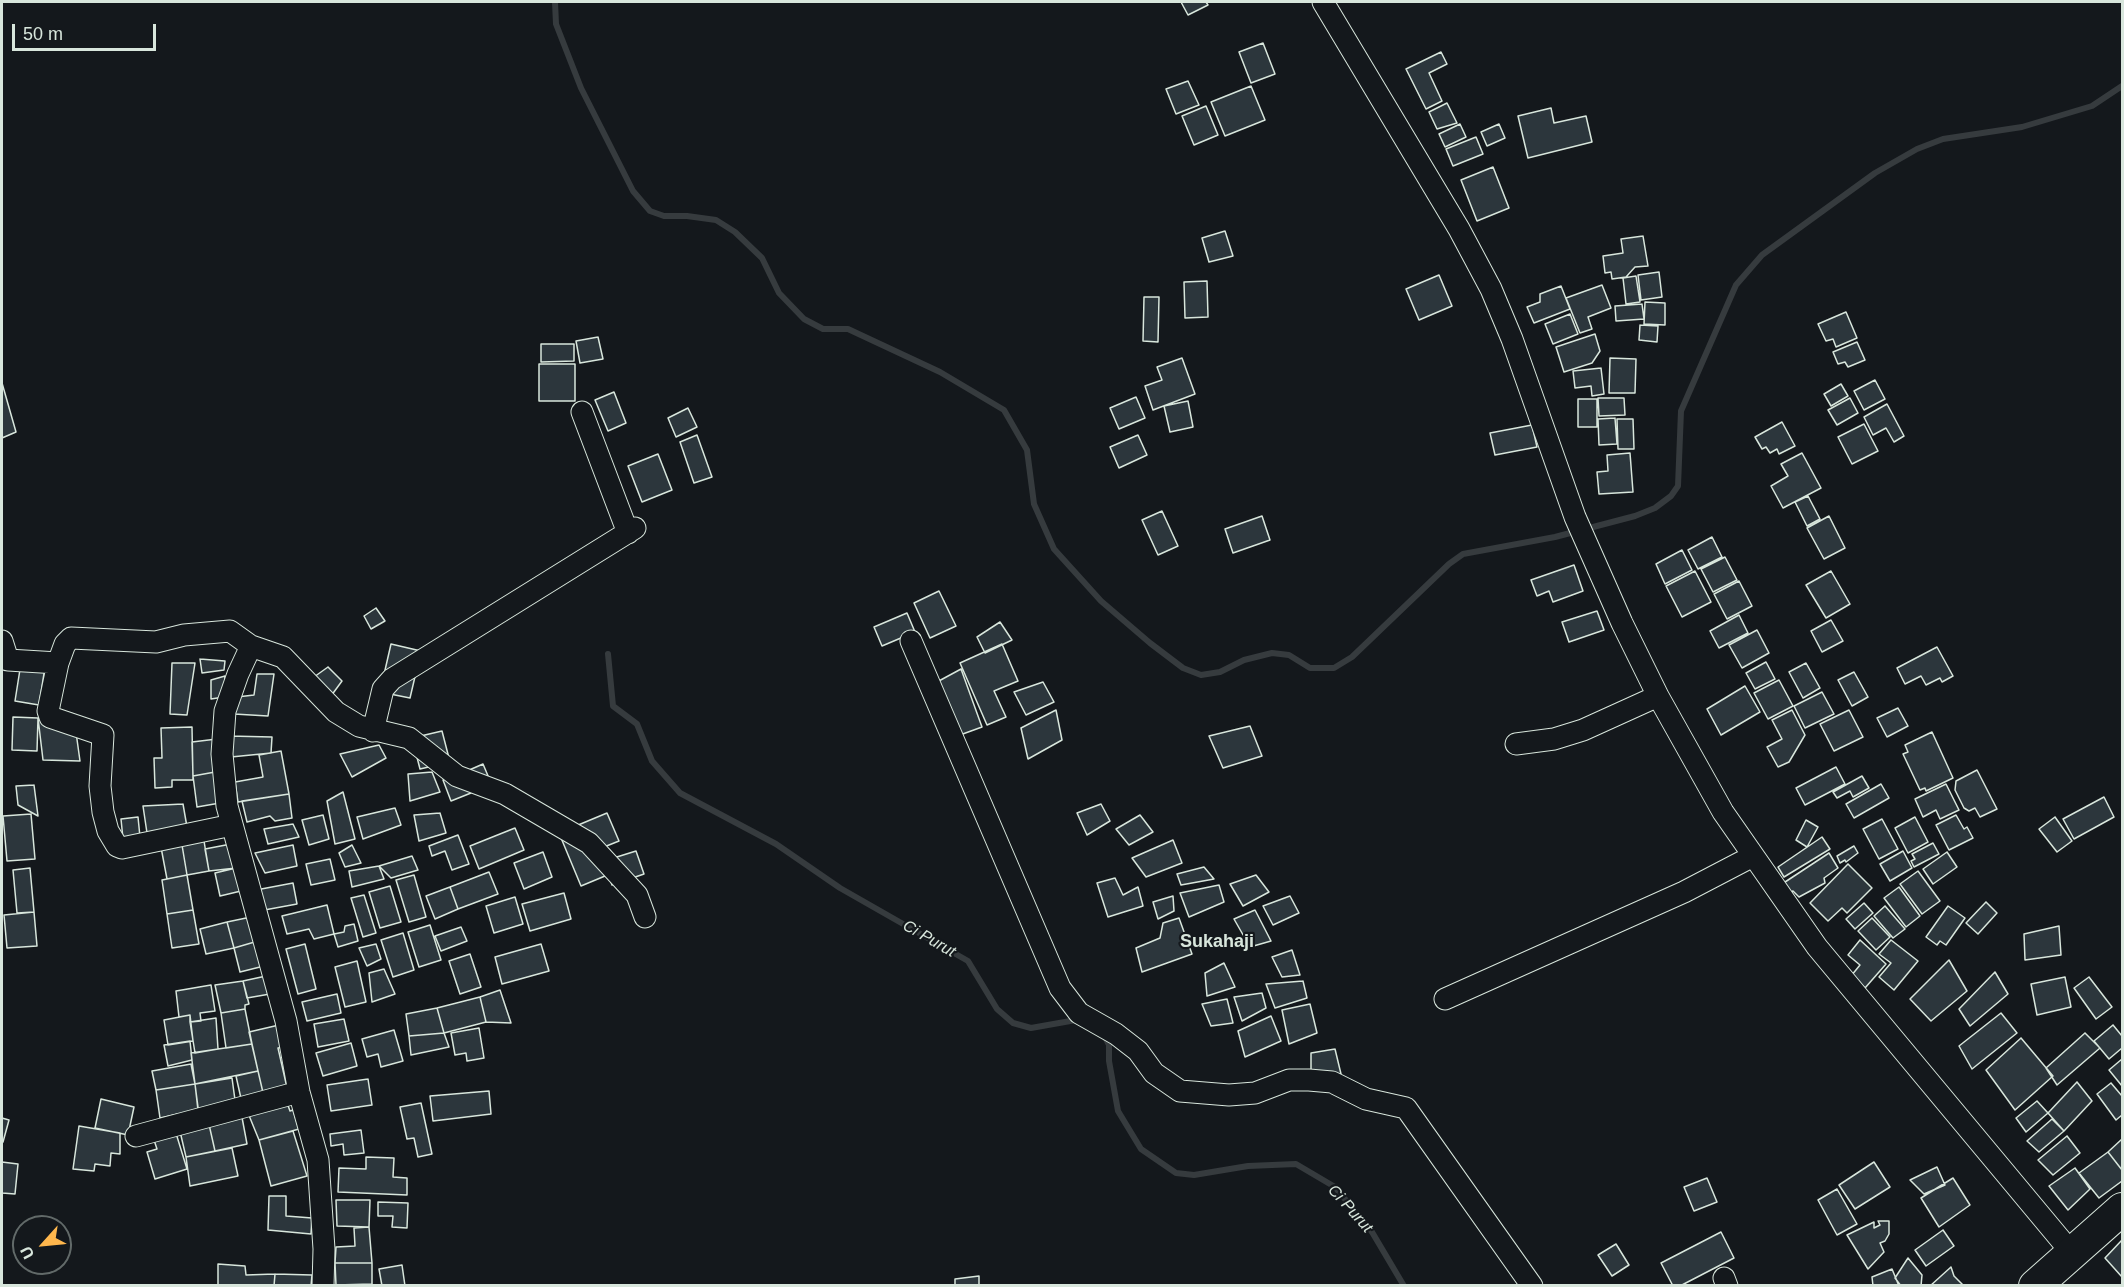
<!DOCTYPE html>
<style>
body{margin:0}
#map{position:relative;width:2124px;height:1287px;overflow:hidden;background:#14181c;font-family:Arial,sans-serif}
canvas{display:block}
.frame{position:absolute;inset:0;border:3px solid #d8e6dc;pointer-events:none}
.north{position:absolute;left:12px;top:1215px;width:60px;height:60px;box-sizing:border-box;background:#14181c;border:2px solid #626a69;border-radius:50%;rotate:243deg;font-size:16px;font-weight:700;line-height:24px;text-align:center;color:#d8e6dc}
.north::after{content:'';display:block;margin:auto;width:21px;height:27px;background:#ffb74d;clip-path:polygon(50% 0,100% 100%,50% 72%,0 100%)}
.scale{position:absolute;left:12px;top:24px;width:144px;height:27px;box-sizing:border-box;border:3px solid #d8e6dc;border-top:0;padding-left:8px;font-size:18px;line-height:21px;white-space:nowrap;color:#d8e6dc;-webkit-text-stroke:4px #14181c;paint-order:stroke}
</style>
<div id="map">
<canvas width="2124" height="1287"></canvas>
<div class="frame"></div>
<div class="north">U</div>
<div class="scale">50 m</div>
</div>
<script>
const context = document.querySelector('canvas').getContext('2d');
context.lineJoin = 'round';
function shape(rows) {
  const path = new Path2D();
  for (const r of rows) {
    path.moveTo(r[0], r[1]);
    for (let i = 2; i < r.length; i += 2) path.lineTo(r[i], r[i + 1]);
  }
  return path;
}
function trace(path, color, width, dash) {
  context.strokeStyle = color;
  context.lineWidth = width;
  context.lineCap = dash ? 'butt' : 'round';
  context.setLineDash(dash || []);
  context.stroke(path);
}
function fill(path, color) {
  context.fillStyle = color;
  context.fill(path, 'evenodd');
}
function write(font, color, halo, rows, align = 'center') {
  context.font = font + ' Arial,sans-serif';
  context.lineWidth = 4.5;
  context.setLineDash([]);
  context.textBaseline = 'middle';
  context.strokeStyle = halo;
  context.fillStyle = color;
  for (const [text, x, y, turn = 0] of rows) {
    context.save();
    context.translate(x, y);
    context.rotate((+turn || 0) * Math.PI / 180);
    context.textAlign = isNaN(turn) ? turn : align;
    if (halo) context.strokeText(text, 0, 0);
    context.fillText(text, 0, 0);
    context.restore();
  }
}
trace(shape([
 [555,2,556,24,581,88,633,191,650,211,664,216,687,216,716,220,735,232,762,258,779,293,804,319,823,329,848,329,940,372,1004,410,1027,450,1034,504,1054,549,1101,601,1150,643,1183,668,1201,675,1220,672,1244,660,1272,653,1289,655,1310,668,1334,668,1352,657,1449,564,1463,554,1555,537,1635,516,1655,508,1671,496,1678,486,1681,411,1736,285,1762,255,1875,173,1917,149,1943,139,2022,127,2092,106,2122,86],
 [608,654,613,706,637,724,652,761,680,793,776,844,840,888,968,961,997,1009,1013,1023,1031,1028,1076,1020],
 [1105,1037,1109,1045,1109,1061,1118,1111,1141,1149,1176,1173,1194,1175,1248,1166,1296,1164,1335,1187,1372,1232,1404,1286]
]), '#363b3e', 6);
const building = shape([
 [1181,2,1206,2,1208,5,1188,15,1181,2],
 [1263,43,1275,74,1251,83,1239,52,1263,43],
 [1441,52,1447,64,1429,73,1442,101,1426,109,1406,69,1441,52],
 [1188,81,1199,105,1176,114,1166,89,1188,81],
 [1251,86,1265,120,1225,136,1211,102,1251,86],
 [1447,103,1457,123,1437,129,1429,112,1447,103],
 [1206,106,1218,135,1194,145,1182,116,1206,106],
 [1551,108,1554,123,1586,116,1592,142,1528,158,1518,116,1551,108],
 [1460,124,1466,137,1445,147,1439,134,1460,124],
 [1499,124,1505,138,1487,146,1481,132,1499,124],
 [1476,137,1483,154,1453,166,1446,149,1476,137],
 [1493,167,1509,208,1477,221,1461,180,1493,167],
 [1225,231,1233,256,1209,262,1202,238,1225,231],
 [1643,236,1648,266,1635,267,1626,277,1612,279,1611,272,1605,273,1603,256,1623,253,1621,239,1643,236],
 [1659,272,1662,297,1641,300,1638,275,1659,272],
 [1439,275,1452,306,1419,320,1406,289,1439,275],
 [1636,276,1640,302,1626,304,1623,278,1636,276],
 [1207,281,1208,317,1185,318,1184,282,1207,281],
 [1602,285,1611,308,1588,317,1592,329,1580,333,1566,298,1602,285],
 [1561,286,1570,309,1534,323,1527,307,1540,302,1540,294,1561,286],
 [1144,297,1159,297,1158,342,1143,341,1144,297],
 [1645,302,1665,303,1665,325,1644,324,1645,302],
 [1642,304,1644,319,1616,321,1615,306,1642,304],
 [1846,312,1857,338,1836,347,1833,339,1826,341,1818,324,1846,312],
 [1570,314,1578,334,1553,344,1545,324,1570,314],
 [1640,325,1658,326,1657,342,1639,340,1640,325],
 [1595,334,1600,351,1592,363,1564,372,1556,347,1595,334],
 [598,337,603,359,580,363,576,341,598,337],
 [1857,342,1865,360,1848,367,1845,362,1838,364,1833,352,1857,342],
 [541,344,574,344,574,361,541,362,541,344],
 [1182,358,1195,394,1153,410,1145,386,1162,380,1157,367,1182,358],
 [1610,358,1636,359,1635,393,1609,393,1610,358],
 [539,364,575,364,575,401,539,401,539,364],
 [1601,368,1604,394,1592,396,1591,386,1575,388,1573,371,1601,368],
 [1875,380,1885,399,1864,410,1854,391,1875,380],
 [2,383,16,432,2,438,2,383],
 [1841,384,1848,396,1831,406,1824,394,1841,384],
 [614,392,626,423,608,431,595,400,614,392],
 [1136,397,1145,418,1119,429,1110,408,1136,397],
 [1598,398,1624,398,1625,415,1599,416,1598,398],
 [1850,398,1858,413,1837,425,1828,410,1850,398],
 [1578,399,1597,399,1597,427,1578,427,1578,399],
 [1188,401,1193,427,1170,432,1164,406,1188,401],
 [1887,404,1904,436,1894,442,1886,428,1873,435,1864,417,1887,404],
 [688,408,697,427,676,437,668,418,688,408],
 [1615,418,1617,444,1599,445,1598,419,1615,418],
 [1617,419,1633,419,1634,449,1618,449,1617,419],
 [1782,422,1795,446,1779,454,1777,449,1770,453,1766,447,1762,449,1755,437,1782,422],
 [1864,424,1878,451,1852,464,1838,437,1864,424],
 [1532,425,1537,447,1495,455,1490,433,1532,425],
 [697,435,712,477,694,483,680,442,697,435],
 [1138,435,1147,455,1119,468,1110,447,1138,435],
 [1630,453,1633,492,1599,494,1597,472,1608,471,1607,455,1630,453],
 [1802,453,1821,488,1783,508,1771,486,1788,476,1781,464,1802,453],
 [658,454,672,490,642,502,628,466,658,454],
 [1808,496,1820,519,1807,526,1795,502,1808,496],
 [1162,511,1178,546,1158,555,1142,520,1162,511],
 [1262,516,1270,540,1233,553,1225,529,1262,516],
 [1829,516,1845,548,1824,559,1807,528,1829,516],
 [1712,537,1722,557,1698,569,1688,550,1712,537],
 [1682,550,1692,570,1665,584,1656,564,1682,550],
 [1725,557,1737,580,1713,592,1701,569,1725,557],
 [1574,565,1583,591,1553,602,1549,591,1537,596,1531,580,1574,565],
 [1695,571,1711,602,1682,617,1666,586,1695,571],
 [1831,571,1850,604,1826,618,1806,585,1831,571],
 [1739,581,1752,606,1727,619,1714,594,1739,581],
 [939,591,956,626,930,638,914,603,939,591],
 [376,608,385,621,371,629,364,616,376,608],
 [1597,611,1604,630,1569,642,1562,622,1597,611],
 [907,613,915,632,882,646,874,627,907,613],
 [1739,615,1748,633,1719,648,1710,631,1739,615],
 [1831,620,1843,641,1822,652,1811,631,1831,620],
 [1000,622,1012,640,985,653,977,637,1000,622],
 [1757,630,1769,653,1742,668,1729,645,1757,630],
 [391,644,421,651,410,698,380,692,391,644],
 [1002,644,1018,681,994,691,1006,717,987,725,960,663,1002,644],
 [1937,647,1953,676,1942,682,1940,678,1926,685,1921,676,1905,684,1897,668,1937,647],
 [200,659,225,661,224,670,202,673,200,659],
 [1766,662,1775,679,1755,689,1746,673,1766,662],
 [21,663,45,667,39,705,15,701,21,663],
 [172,663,195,663,187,715,170,714,172,663],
 [1806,663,1820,688,1803,698,1789,672,1806,663],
 [328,667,342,681,331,696,314,677,328,667],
 [961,669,982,727,960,735,937,682,961,669],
 [1854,672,1868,697,1852,706,1838,680,1854,672],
 [257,674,274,674,268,716,234,714,237,697,254,695,257,674],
 [225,676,224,697,211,699,211,680,225,676],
 [1779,680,1793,706,1768,719,1754,693,1779,680],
 [1043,682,1054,702,1026,715,1014,692,1043,682],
 [1745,686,1760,712,1721,735,1707,709,1745,686],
 [1822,692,1834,714,1805,728,1794,706,1822,692],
 [1898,708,1908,726,1887,737,1877,718,1898,708],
 [1056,710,1062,740,1028,759,1021,728,1056,710],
 [1792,710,1805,735,1789,762,1778,767,1767,747,1782,739,1772,720,1792,710],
 [1849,710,1863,737,1834,751,1820,724,1849,710],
 [13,717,38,718,37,751,12,750,13,717],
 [38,718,75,725,80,761,43,760,38,718],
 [1250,726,1262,756,1223,768,1209,736,1250,726],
 [192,727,193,780,172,780,172,787,155,788,154,758,162,758,161,728,192,727],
 [442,731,450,762,420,769,412,738,442,731],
 [1932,732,1953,778,1926,791,1925,788,1920,790,1903,754,1908,752,1905,745,1932,732],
 [229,736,272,737,271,753,231,757,229,736],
 [217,739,215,772,193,776,192,742,217,739],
 [379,745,386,758,352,777,340,754,379,745],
 [281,751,289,794,238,802,235,782,263,777,259,755,281,751],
 [483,764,491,783,467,771,483,764],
 [1836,767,1845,784,1805,805,1796,788,1836,767],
 [1977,770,1997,809,1980,817,1975,808,1969,811,1964,808,1955,790,1956,781,1977,770],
 [215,772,220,803,197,807,193,776,215,772],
 [432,772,440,792,410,801,408,774,432,772],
 [463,772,471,793,451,801,443,780,463,772],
 [1862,776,1869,788,1853,797,1850,791,1837,798,1833,792,1862,776],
 [1881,784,1889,798,1854,818,1846,804,1881,784],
 [1946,784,1959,810,1940,819,1936,810,1923,817,1915,799,1946,784],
 [34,785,38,816,18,805,16,786,34,785],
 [343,792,355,839,335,844,327,801,343,792],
 [289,794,292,818,275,821,270,816,247,822,242,801,289,794],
 [2104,797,2114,817,2074,839,2063,819,2104,797],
 [183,804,187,827,147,833,143,806,183,804],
 [1101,804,1110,821,1087,835,1077,813,1101,804],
 [395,808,401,825,363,839,357,817,395,808],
 [440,813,446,833,419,841,414,815,440,813],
 [607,813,619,841,594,851,605,876,581,886,559,833,607,813],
 [31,814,35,859,7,861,3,816,31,814],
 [323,815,329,839,309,845,302,820,323,815],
 [1140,815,1153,832,1129,845,1116,829,1140,815],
 [1956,815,1964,829,1967,827,1973,838,1949,850,1936,825,1956,815],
 [138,817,140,837,123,839,121,819,138,817],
 [1915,817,1928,842,1908,853,1895,828,1915,817],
 [2055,817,2072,841,2057,852,2039,829,2055,817],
 [1882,819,1898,849,1879,859,1863,829,1882,819],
 [1806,820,1818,827,1807,847,1796,840,1806,820],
 [293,824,299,837,268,844,264,829,293,824],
 [515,828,524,850,479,869,470,846,515,828],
 [203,835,209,871,187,875,181,839,203,835],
 [458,835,469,864,452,870,445,851,432,856,429,846,458,835],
 [1822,837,1830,849,1784,877,1778,867,1822,837],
 [181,839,187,875,167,879,160,842,181,839],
 [1173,840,1182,863,1146,877,1132,858,1173,840],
 [1933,843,1939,854,1914,867,1911,861,1915,859,1912,854,1933,843],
 [231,844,236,868,209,871,205,849,231,844],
 [293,845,297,866,265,873,255,853,293,845],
 [352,845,361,863,345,867,339,853,352,845],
 [1854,846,1858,853,1846,862,1845,860,1840,863,1837,856,1854,846],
 [636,851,644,874,612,885,604,861,636,851],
 [1903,851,1912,868,1890,881,1880,864,1903,851],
 [543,852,552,877,524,889,514,863,543,852],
 [1947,852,1957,867,1933,884,1923,869,1947,852],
 [1829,853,1838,868,1824,878,1825,883,1799,897,1793,891,1785,896,1779,886,1829,853],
 [412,856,418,870,391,878,379,866,412,856],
 [330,859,335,880,311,885,306,864,330,859],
 [1848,864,1872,888,1847,913,1842,908,1828,921,1810,903,1848,864],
 [379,866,384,879,352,887,349,871,379,866],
 [1204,867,1214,879,1181,885,1177,874,1204,867],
 [30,868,34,912,17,913,13,870,30,868],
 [236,868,241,891,220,896,215,873,236,868],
 [1918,871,1940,901,1922,914,1900,884,1918,871],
 [489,872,498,894,458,909,450,887,489,872],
 [187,875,193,910,167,914,162,880,187,875],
 [414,875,426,917,409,922,396,880,414,875],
 [1256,875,1269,892,1243,906,1230,884,1256,875],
 [1115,878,1123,895,1138,887,1143,906,1108,917,1097,883,1115,878],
 [293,883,297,904,259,911,256,890,293,883],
 [1219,885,1224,902,1189,917,1180,893,1219,885],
 [390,886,401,922,380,928,369,892,390,886],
 [450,887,458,909,435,919,426,896,450,887],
 [1899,887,1920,916,1906,927,1884,898,1899,887],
 [564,893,571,919,530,931,522,904,564,893],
 [364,895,376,933,363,937,351,898,364,895],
 [1173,896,1174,911,1158,919,1153,902,1173,896],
 [1290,896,1299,913,1273,925,1263,906,1290,896],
 [515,897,523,924,494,933,486,906,515,897],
 [1986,902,1997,913,1978,934,1966,923,1986,902],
 [1864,903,1873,913,1855,929,1846,919,1864,903],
 [327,905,334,934,314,939,309,929,287,934,282,916,327,905],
 [1885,906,1905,929,1893,938,1874,916,1885,906],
 [1948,906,1965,918,1946,945,1940,941,1937,945,1926,937,1948,906],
 [193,910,199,944,172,948,167,914,193,910],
 [1255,910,1271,941,1250,947,1234,919,1255,910],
 [34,912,37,946,7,948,4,915,34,912],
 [251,917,258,941,234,948,227,922,251,917],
 [1179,918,1192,954,1142,972,1136,948,1160,938,1163,923,1179,918],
 [1872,918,1890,937,1876,950,1858,931,1872,918],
 [227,922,234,948,206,954,200,929,227,922],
 [354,924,358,941,338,947,334,934,344,932,345,926,354,924],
 [430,925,441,960,419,967,408,932,430,925],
 [2059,926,2061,955,2025,960,2024,934,2059,926],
 [461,927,467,941,441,951,435,936,461,927],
 [403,933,414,970,393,977,381,940,403,933],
 [1860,940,1886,964,1865,988,1851,976,1860,965,1848,955,1860,940],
 [1891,940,1918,961,1894,990,1879,977,1891,963,1879,954,1891,940],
 [258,941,264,966,240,972,234,948,258,941],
 [305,944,316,989,298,994,286,949,305,944],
 [376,944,381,959,367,966,359,948,376,944],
 [541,944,549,971,502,984,495,957,541,944],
 [1292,950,1300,975,1282,977,1272,957,1292,950],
 [470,954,481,987,460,994,449,961,470,954],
 [1949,960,1967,991,1931,1021,1910,999,1949,960],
 [357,961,366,1002,345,1007,335,967,357,961],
 [1224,963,1235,987,1207,996,1205,973,1224,963],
 [384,969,395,994,372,1002,369,973,384,969],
 [1995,972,2008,994,1970,1026,1959,1009,1995,972],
 [266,976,270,994,247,998,243,981,266,976],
 [2065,977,2071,1007,2037,1015,2031,984,2065,977],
 [2089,977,2112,1007,2096,1019,2074,988,2089,977],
 [243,981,249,1004,245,1005,245,1009,221,1013,215,985,243,981],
 [1303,981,1307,998,1275,1008,1266,984,1303,981],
 [211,985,215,1011,200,1013,201,1021,190,1022,190,1015,179,1017,176,991,211,985],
 [500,990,511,1023,486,1022,480,997,500,990],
 [1262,993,1266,1008,1242,1021,1234,997,1262,993],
 [337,994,341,1013,307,1021,302,1002,337,994],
 [480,997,486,1022,444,1033,437,1008,480,997],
 [1227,999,1233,1023,1211,1026,1202,1004,1227,999],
 [1310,1004,1317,1033,1289,1044,1282,1010,1310,1004],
 [437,1008,444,1033,409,1036,406,1014,437,1008],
 [245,1009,252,1044,226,1048,221,1013,245,1009],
 [2001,1013,2017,1033,1972,1069,1959,1046,2001,1013],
 [190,1015,193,1041,168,1045,164,1020,190,1015],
 [1271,1016,1281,1041,1245,1057,1238,1031,1271,1016],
 [216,1018,218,1049,195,1053,190,1022,216,1018],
 [344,1019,349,1041,318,1047,314,1024,344,1019],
 [279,1025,284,1047,278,1048,288,1092,264,1097,249,1032,279,1025],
 [2113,1025,2122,1036,2122,1048,2109,1059,2094,1041,2113,1025],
 [479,1028,484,1058,467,1061,466,1053,455,1055,451,1033,479,1028],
 [394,1030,403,1061,381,1067,378,1054,367,1057,362,1039,394,1030],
 [444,1033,449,1047,411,1055,409,1036,444,1033],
 [2085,1033,2100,1048,2057,1085,2046,1068,2085,1033],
 [2021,1038,2053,1076,2015,1110,1986,1070,2021,1038],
 [190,1041,192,1060,168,1066,164,1045,190,1041],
 [351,1043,357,1066,323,1076,316,1053,351,1043],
 [252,1044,258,1071,195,1084,191,1053,252,1044],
 [1335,1049,1341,1074,1311,1078,1311,1053,1335,1049],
 [2122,1059,2122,1086,2109,1070,2122,1059],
 [191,1064,195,1084,156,1090,152,1071,191,1064],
 [258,1071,264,1097,242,1103,236,1076,258,1071],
 [232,1078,235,1100,199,1115,195,1084,232,1078],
 [368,1079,372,1105,331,1111,327,1085,368,1079],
 [2077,1082,2092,1101,2064,1131,2048,1113,2077,1082],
 [2111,1083,2122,1096,2122,1115,2116,1120,2097,1094,2111,1083],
 [195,1084,199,1119,178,1114,160,1118,156,1090,195,1084],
 [489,1091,491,1114,433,1121,430,1096,489,1091],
 [101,1099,134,1107,128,1135,95,1128,101,1099],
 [286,1100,290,1111,293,1110,299,1129,259,1140,248,1113,286,1100],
 [2037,1101,2048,1113,2026,1132,2016,1118,2037,1101],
 [421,1103,432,1154,418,1157,414,1138,407,1139,400,1107,421,1103],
 [241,1112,247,1144,215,1151,208,1120,241,1112],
 [2,1118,9,1120,3,1142,2,1142,2,1118],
 [2052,1119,2064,1131,2039,1152,2027,1141,2052,1119],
 [208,1120,215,1151,186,1157,179,1127,208,1120],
 [79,1126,120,1133,120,1154,111,1153,110,1166,95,1164,94,1171,73,1169,79,1126],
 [175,1130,187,1169,155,1179,147,1152,157,1149,153,1137,175,1130],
 [361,1130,364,1153,344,1155,343,1144,331,1146,330,1134,361,1130],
 [293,1131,307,1176,271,1186,259,1140,293,1131],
 [2067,1136,2080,1153,2053,1175,2038,1160,2067,1136],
 [2122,1139,2122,1170,2108,1152,2122,1139],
 [232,1148,238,1176,190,1186,186,1157,232,1148],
 [2108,1152,2122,1170,2122,1181,2099,1198,2079,1173,2108,1152],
 [366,1157,394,1158,393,1177,407,1178,407,1195,338,1192,339,1168,366,1169,366,1157],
 [2,1162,18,1164,15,1194,2,1193,2,1162],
 [1874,1162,1890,1187,1855,1209,1839,1185,1874,1162],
 [1937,1167,1945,1185,1924,1194,1910,1180,1937,1167],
 [2075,1168,2090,1189,2068,1210,2049,1186,2075,1168],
 [1707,1178,1717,1202,1694,1211,1684,1187,1707,1178],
 [1953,1178,1970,1205,1939,1227,1921,1198,1953,1178],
 [1837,1189,1857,1224,1837,1235,1818,1200,1837,1189],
 [269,1196,286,1196,286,1216,312,1218,311,1234,268,1230,269,1196],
 [336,1200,370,1200,369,1227,337,1226,336,1200],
 [378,1202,408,1203,407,1228,392,1227,393,1216,378,1216,378,1202],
 [1878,1221,1889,1221,1889,1234,1885,1241,1880,1243,1884,1252,1868,1269,1847,1235,1874,1222,1874,1228,1880,1225,1878,1221],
 [369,1227,372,1263,335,1263,336,1247,355,1246,354,1228,369,1227],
 [1943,1230,1954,1246,1926,1266,1915,1250,1943,1230],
 [1721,1232,1734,1258,1680,1286,1673,1286,1661,1263,1721,1232],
 [2122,1240,2122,1277,2105,1258,2122,1240],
 [1616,1244,1629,1265,1612,1276,1598,1255,1616,1244],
 [1908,1258,1922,1275,1921,1286,1901,1286,1895,1278,1908,1258],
 [335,1263,372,1263,372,1284,336,1285,335,1263],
 [218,1264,245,1266,246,1275,275,1274,274,1286,218,1286,218,1264],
 [402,1265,405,1286,382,1286,379,1269,402,1265],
 [1951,1267,1954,1276,1964,1286,1930,1286,1951,1267],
 [1892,1269,1899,1286,1873,1286,1872,1277,1892,1269],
 [275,1274,312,1275,311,1286,274,1286,275,1274],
 [979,1276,979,1286,955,1286,955,1279,979,1276]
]);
fill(building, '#2c363c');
trace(building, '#d8e6dc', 1.5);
const minor = shape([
 [1323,2,1459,229,1491,289,1512,339,1575,517,1622,623,1658,696,1723,812,1817,947,2071,1252],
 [582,412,628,533],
 [2,641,8,660,58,663,48,711,50,717,103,735,100,786,103,812,108,831,117,846,122,848,232,825],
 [911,641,1060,988,1079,1013,1116,1034,1138,1051,1154,1073,1180,1091,1229,1095,1255,1093,1289,1080,1309,1080,1332,1082,1366,1099,1406,1108,1532,1286],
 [251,646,238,674,225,711,222,754,227,806,286,1021,299,1092,318,1160,324,1249,323,1286],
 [58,663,65,644,71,638,156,642,184,635,230,631,251,646,283,657,336,712,359,726,409,738,457,776,505,794,589,843,637,895,645,917],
 [373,731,383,689,392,679,635,528],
 [1516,744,1554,739,1583,730,1658,696],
 [1445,999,1684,892,1753,856],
 [136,1136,299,1092],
 [1724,1278,1727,1286]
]);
const highway = shape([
 [2035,1286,2122,1209]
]);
trace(minor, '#d8e6dc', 23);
trace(highway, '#d8e6dc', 34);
trace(minor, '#14181c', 21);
trace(highway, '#14181c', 32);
write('italic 16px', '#d8e6dc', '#14181c', [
 ["Ci Purut",929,939,30],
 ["Ci Purut",1350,1209,48]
]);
write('bold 18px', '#d8e6dc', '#14181c', [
 ["Sukahaji",1217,942]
]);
</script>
